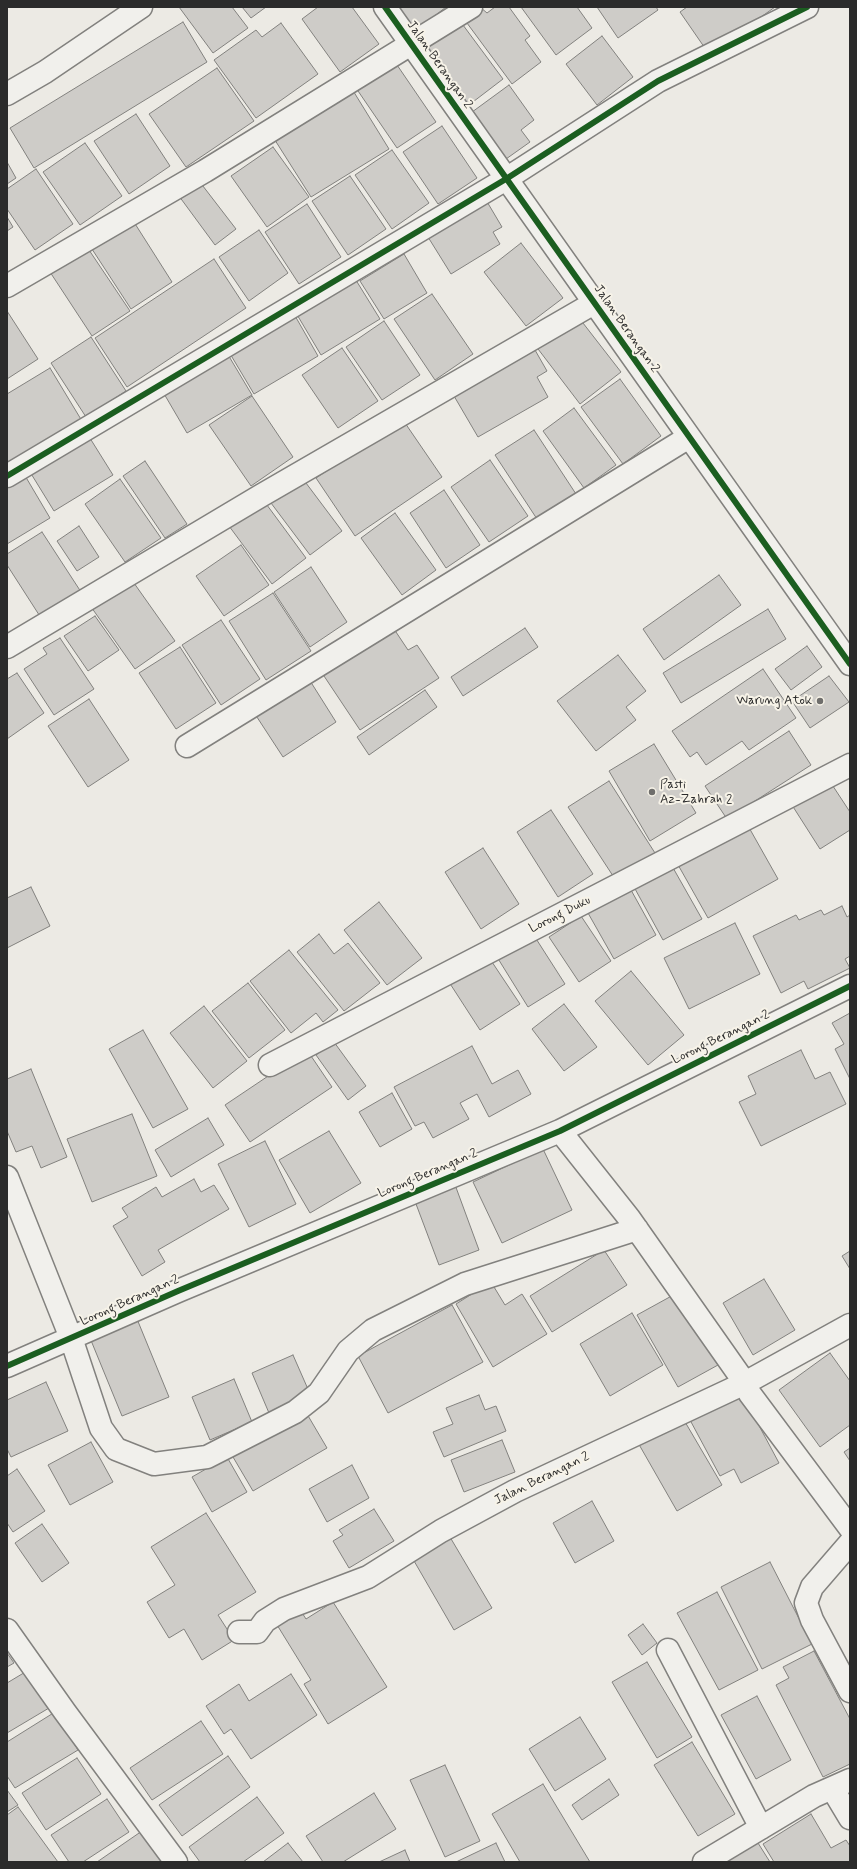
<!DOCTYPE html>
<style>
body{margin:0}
#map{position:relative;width:857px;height:1869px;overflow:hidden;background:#eceae4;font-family:Mynerve,sans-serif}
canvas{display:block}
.frame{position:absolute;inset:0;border:8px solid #2b2b2b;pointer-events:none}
</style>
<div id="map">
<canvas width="857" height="1869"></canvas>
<div class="frame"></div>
</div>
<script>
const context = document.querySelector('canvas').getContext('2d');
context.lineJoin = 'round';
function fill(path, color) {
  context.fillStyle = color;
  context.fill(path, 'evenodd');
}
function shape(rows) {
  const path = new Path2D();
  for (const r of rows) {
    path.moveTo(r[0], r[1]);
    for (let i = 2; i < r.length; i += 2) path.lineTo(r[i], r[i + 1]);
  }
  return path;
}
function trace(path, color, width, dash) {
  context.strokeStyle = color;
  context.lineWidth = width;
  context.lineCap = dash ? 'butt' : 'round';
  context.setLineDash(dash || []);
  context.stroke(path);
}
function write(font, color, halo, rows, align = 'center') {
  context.font = font + ' Mynerve,sans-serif';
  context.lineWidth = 4;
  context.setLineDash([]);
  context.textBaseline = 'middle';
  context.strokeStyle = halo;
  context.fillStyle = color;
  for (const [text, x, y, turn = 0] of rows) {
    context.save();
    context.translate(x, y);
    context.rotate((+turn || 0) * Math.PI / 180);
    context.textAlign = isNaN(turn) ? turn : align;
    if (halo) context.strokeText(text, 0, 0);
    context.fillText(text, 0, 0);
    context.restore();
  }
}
const building = shape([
 [179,7,232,7,248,28,213,53,179,7],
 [242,7,266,7,251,18,242,7],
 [318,7,352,7,379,44,340,72,302,19,318,7],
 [393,7,446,7,413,33,393,7],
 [480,7,487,13,495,7,509,7,530,36,525,40,541,62,512,84,464,19,480,7],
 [521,7,577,7,592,28,556,55,521,7],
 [597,7,656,7,658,10,618,38,597,7],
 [687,7,775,7,709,54,680,12,687,7],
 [460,21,503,79,465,108,421,50,460,21],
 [183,22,207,62,34,168,10,128,183,22],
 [281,23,318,74,256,118,214,60,256,30,262,37,281,23],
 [602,36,633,77,597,105,566,64,602,36],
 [395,62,436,122,397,148,356,88,395,62],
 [217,68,254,121,186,167,149,114,217,68],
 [509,85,534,120,521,130,530,142,506,159,497,147,493,150,468,115,509,85],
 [352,89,389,149,311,197,273,137,352,89],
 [136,114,170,166,129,194,94,141,136,114],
 [442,126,477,178,438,204,403,152,442,126],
 [85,143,122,196,80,225,43,172,85,143],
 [273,147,309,197,267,227,231,176,273,147],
 [392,150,429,203,392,229,355,175,392,150],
 [7,162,16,178,7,184,7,162],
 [36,169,73,224,35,250,7,209,7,189,36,169],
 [350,176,386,229,348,255,312,201,350,176],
 [196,177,236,229,215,245,176,192,196,177],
 [486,200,502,227,493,232,500,244,451,274,428,237,486,200],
 [307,204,341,257,299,284,265,232,307,204],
 [7,217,13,227,7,231,7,217],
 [132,219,172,282,131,309,90,246,132,219],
 [259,230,288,273,249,301,219,257,259,230],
 [521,243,563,298,526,326,484,272,521,243],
 [87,247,130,311,92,336,50,272,87,247],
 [404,254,427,293,384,319,360,281,404,254],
 [214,259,246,308,127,387,95,338,214,259],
 [354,277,380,319,321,355,296,313,354,277],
 [432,294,473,354,435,380,394,319,432,294],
 [7,311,38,359,7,379,7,311],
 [294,314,318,356,254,394,229,352,294,314],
 [576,314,621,372,580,404,535,345,576,314],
 [384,321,420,375,382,400,346,347,384,321],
 [91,337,126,391,86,417,51,363,91,337],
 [342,348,378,401,338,428,302,375,342,348],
 [535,350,547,371,537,377,548,397,478,437,454,396,535,350],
 [227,353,252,395,187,433,163,392,227,353],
 [50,368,82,421,7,465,7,394,50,368],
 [620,379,661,436,623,464,581,407,620,379],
 [252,396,293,457,251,486,209,425,252,396],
 [574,408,616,465,584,488,543,431,574,408],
 [403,420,442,477,355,536,316,478,403,420],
 [534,430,576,494,537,519,495,455,534,430],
 [88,435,113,475,54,511,30,472,88,435],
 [490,460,528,516,489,542,451,487,490,460],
 [145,461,187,524,165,538,123,476,145,461],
 [24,474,50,518,7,544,7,484,24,474],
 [300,475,342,531,310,555,268,499,300,475],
 [120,479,161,538,125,562,85,504,120,479],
 [444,490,480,545,446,568,410,513,444,490],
 [264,501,306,558,272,584,229,526,264,501],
 [395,513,436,570,402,595,361,538,395,513],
 [79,526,99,557,77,571,57,541,79,526],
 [42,532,83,595,43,621,7,565,7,554,42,532],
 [241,545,269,585,224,616,196,576,241,545],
 [311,567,347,622,310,647,274,592,311,567],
 [719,575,741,605,664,660,643,629,719,575],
 [129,576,175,641,135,669,89,604,129,576],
 [273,593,311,651,266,680,229,621,273,593],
 [768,609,786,639,681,703,663,673,768,609],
 [95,616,119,650,88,671,64,636,95,616],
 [221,620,260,679,221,705,182,645,221,620],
 [390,623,408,650,417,645,439,678,360,730,320,670,390,623],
 [525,628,538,647,463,696,451,677,525,628],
 [60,638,94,689,54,715,24,669,47,654,43,648,60,638],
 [807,646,822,667,791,690,775,669,807,646],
 [180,647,216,703,176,729,139,673,180,647],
 [618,655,646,691,626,707,636,720,596,751,557,701,618,655],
 [763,669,796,718,749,750,742,741,706,765,697,752,690,757,672,731,763,669],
 [17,673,44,713,7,739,7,679,17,673],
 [307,676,336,722,283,757,253,711,307,676],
 [829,676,849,702,810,728,792,701,829,676],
 [425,690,437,707,369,755,357,737,425,690],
 [89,699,129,760,88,787,48,726,89,699],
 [789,731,811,765,727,819,705,786,789,731],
 [654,744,696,813,650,841,609,771,654,744],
 [827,777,850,812,850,830,820,849,790,802,827,777],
 [609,781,655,853,615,879,568,807,609,781],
 [551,810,593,874,558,897,517,832,551,810],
 [747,824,778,879,708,918,677,863,747,824],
 [483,848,519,904,481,929,445,872,483,848],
 [672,866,702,919,663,940,634,887,672,866],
 [31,887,50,926,7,948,7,898,31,887],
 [631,890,656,935,614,959,588,913,631,890],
 [379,902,422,958,387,985,344,930,379,902],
 [842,906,847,917,850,915,850,956,845,959,850,968,808,989,804,981,781,993,753,936,796,915,799,920,821,910,824,915,842,906],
 [581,916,611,961,579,982,549,937,581,916],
 [735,923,760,974,689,1009,664,958,735,923],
 [319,934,334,954,348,943,380,983,344,1011,297,952,319,934],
 [533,934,565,984,528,1007,497,957,533,934],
 [289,950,338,1010,323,1022,316,1013,291,1033,250,981,289,950],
 [475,961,480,969,492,962,520,1004,480,1030,447,979,475,961],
 [631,971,684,1035,648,1065,595,1001,631,971],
 [248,983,285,1030,249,1058,212,1011,248,983],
 [564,1004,597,1047,564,1071,532,1029,564,1004],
 [204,1006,247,1061,213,1088,170,1033,204,1006],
 [850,1013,850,1079,835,1049,844,1044,832,1023,850,1013],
 [143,1030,188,1109,153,1128,109,1049,143,1030],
 [334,1042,366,1086,348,1100,316,1055,334,1042],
 [472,1046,492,1084,518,1070,531,1094,489,1117,477,1094,460,1103,469,1119,433,1138,424,1122,415,1126,394,1087,472,1046],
 [307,1050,332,1087,250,1142,225,1105,307,1050],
 [801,1050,815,1079,830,1072,846,1104,761,1146,739,1102,756,1094,748,1076,801,1050],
 [31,1069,67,1157,41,1168,32,1146,16,1152,7,1131,7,1079,31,1069],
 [392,1093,412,1129,380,1147,359,1112,392,1093],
 [132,1114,157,1176,92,1202,67,1139,132,1114],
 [208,1118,224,1145,171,1177,155,1150,208,1118],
 [329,1131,361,1183,310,1213,279,1160,329,1131],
 [265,1141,296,1204,249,1227,218,1164,265,1141],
 [543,1149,572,1210,502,1243,473,1182,543,1149],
 [194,1179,201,1192,214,1185,229,1209,158,1250,165,1262,142,1276,113,1226,128,1217,122,1208,156,1187,162,1197,194,1179],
 [454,1182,479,1250,439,1265,413,1196,454,1182],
 [604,1250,627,1285,552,1332,530,1296,604,1250],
 [850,1251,850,1269,842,1256,850,1251],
 [764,1279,795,1330,753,1355,723,1303,764,1279],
 [491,1282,505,1305,522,1294,547,1334,493,1367,456,1304,491,1282],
 [677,1293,718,1365,678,1387,637,1315,677,1293],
 [452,1305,483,1362,388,1413,358,1356,452,1305],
 [632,1313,663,1365,610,1396,580,1344,632,1313],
 [137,1319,169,1397,122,1416,90,1338,137,1319],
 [830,1353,850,1381,850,1425,820,1447,779,1390,830,1353],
 [293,1355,311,1396,269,1413,252,1373,293,1355],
 [234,1379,252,1422,210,1440,192,1397,234,1379],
 [46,1382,68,1431,11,1457,7,1449,7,1400,46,1382],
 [741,1392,779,1463,741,1483,734,1469,720,1476,690,1420,741,1392],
 [479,1395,485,1410,496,1406,506,1431,444,1457,433,1432,453,1424,446,1408,479,1395],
 [307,1414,327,1448,253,1491,233,1457,307,1414],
 [681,1415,722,1485,677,1511,637,1441,681,1415],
 [502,1440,515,1472,464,1492,451,1460,502,1440],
 [91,1442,113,1482,70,1505,48,1465,91,1442],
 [850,1448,850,1461,844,1452,850,1448],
 [227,1457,247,1492,212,1512,192,1477,227,1457],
 [352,1465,369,1498,327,1522,309,1489,352,1465],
 [17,1469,45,1511,13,1532,7,1523,7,1476,17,1469],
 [592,1501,614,1541,575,1563,553,1523,592,1501],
 [374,1509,394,1541,349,1568,333,1541,343,1535,339,1530,374,1509],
 [206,1513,256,1592,218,1615,234,1640,202,1660,184,1629,169,1638,147,1602,175,1585,151,1547,206,1513],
 [42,1524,69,1563,42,1582,15,1543,42,1524],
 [447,1532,492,1608,454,1630,410,1554,447,1532],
 [770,1562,812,1644,762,1669,721,1587,770,1562],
 [717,1592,758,1670,719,1690,677,1613,717,1592],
 [333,1602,387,1687,328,1724,304,1684,311,1680,274,1620,297,1605,306,1619,333,1602],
 [643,1624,657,1643,642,1655,628,1635,643,1624],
 [814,1651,850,1719,850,1764,823,1777,776,1685,789,1678,783,1667,814,1651],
 [7,1653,14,1663,7,1667,7,1653],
 [647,1662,692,1737,657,1758,612,1682,647,1662],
 [27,1671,49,1708,7,1733,7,1683,27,1671],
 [291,1674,317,1715,251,1759,231,1729,224,1734,206,1706,239,1684,249,1701,291,1674],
 [757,1696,791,1760,756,1779,721,1715,757,1696],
 [55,1712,78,1750,15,1788,7,1776,7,1742,55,1712],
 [580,1717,606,1759,555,1791,529,1749,580,1717],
 [201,1721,223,1754,152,1800,130,1768,201,1721],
 [692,1742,735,1814,698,1836,654,1765,692,1742],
 [228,1756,250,1787,182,1836,159,1805,228,1756],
 [77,1758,101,1794,46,1830,22,1793,77,1758],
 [445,1765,480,1841,445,1857,410,1780,445,1765],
 [609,1779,619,1795,582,1820,572,1805,609,1779],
 [543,1784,590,1862,520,1862,492,1814,543,1784],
 [7,1790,18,1805,7,1812,7,1790],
 [374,1793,396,1829,343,1862,323,1862,306,1836,374,1793],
 [257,1797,284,1833,243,1862,200,1862,189,1847,257,1797],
 [107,1799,129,1832,83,1862,69,1862,51,1835,107,1799],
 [18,1807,58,1862,7,1862,7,1815,18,1807],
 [811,1814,831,1848,846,1840,850,1846,850,1862,774,1862,763,1844,811,1814],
 [142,1831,163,1862,97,1862,142,1831],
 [288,1843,303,1862,263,1862,288,1843],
 [496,1843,505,1862,456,1862,496,1843],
 [758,1843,770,1862,726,1862,758,1843],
 [405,1850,410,1862,379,1862,405,1850]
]);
fill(building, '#ceccc8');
trace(building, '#82817e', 1);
const street = shape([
 [385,7,850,664],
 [7,94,45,72,141,7],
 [7,286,205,171,471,7],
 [7,476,506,179,658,81,807,7],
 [7,647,262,495,594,303],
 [187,746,689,437],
 [270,1065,850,765],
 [560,1131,629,1218,745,1383,750,1394,850,1528],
 [7,1177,71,1338,101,1428,116,1449,154,1464,207,1457,295,1412,319,1393,348,1351,373,1330,465,1284,637,1229],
 [7,1366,178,1291,560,1131,850,986],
 [850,1543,812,1587,806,1603,812,1620,850,1691],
 [7,1630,65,1712,176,1862],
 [239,1632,257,1632,265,1621,284,1609,368,1577,441,1531,515,1491,745,1383,850,1325],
 [668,1650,761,1828],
 [832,1788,850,1818],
 [704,1862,814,1796,850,1780]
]);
trace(street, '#82817e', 25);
trace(street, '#f1f0ec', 22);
trace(shape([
 [385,7,850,664],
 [7,476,506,179,658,81,807,7],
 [7,1366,178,1291,560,1131,850,986]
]), '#1b5e20', 6);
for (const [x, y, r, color] of [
 [820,701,4,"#6f6e6c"],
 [652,792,4,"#6f6e6c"]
]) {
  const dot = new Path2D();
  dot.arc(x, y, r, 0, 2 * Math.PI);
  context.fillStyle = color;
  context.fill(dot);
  trace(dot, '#f7f3e8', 1.5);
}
write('13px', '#2b2b2b', '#f7f3e8', [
 ["Jalan Berangan 2",439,65,55],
 ["Jalan Berangan 2",626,329,55],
 ["Lorong Duku",560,915,-27],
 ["Lorong Berangan 2",721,1038,-26],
 ["Lorong Berangan 2",428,1174,-23],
 ["Lorong Berangan 2",130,1301,-24],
 ["Jalan Berangan 2",542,1479,-26]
]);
write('13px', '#2b2b2b', '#f7f3e8', [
 ["Warung Atok",812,701],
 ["Pasti",660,785,"left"],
 ["Az-Zahrah 2",660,800,"left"]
], 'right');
</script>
